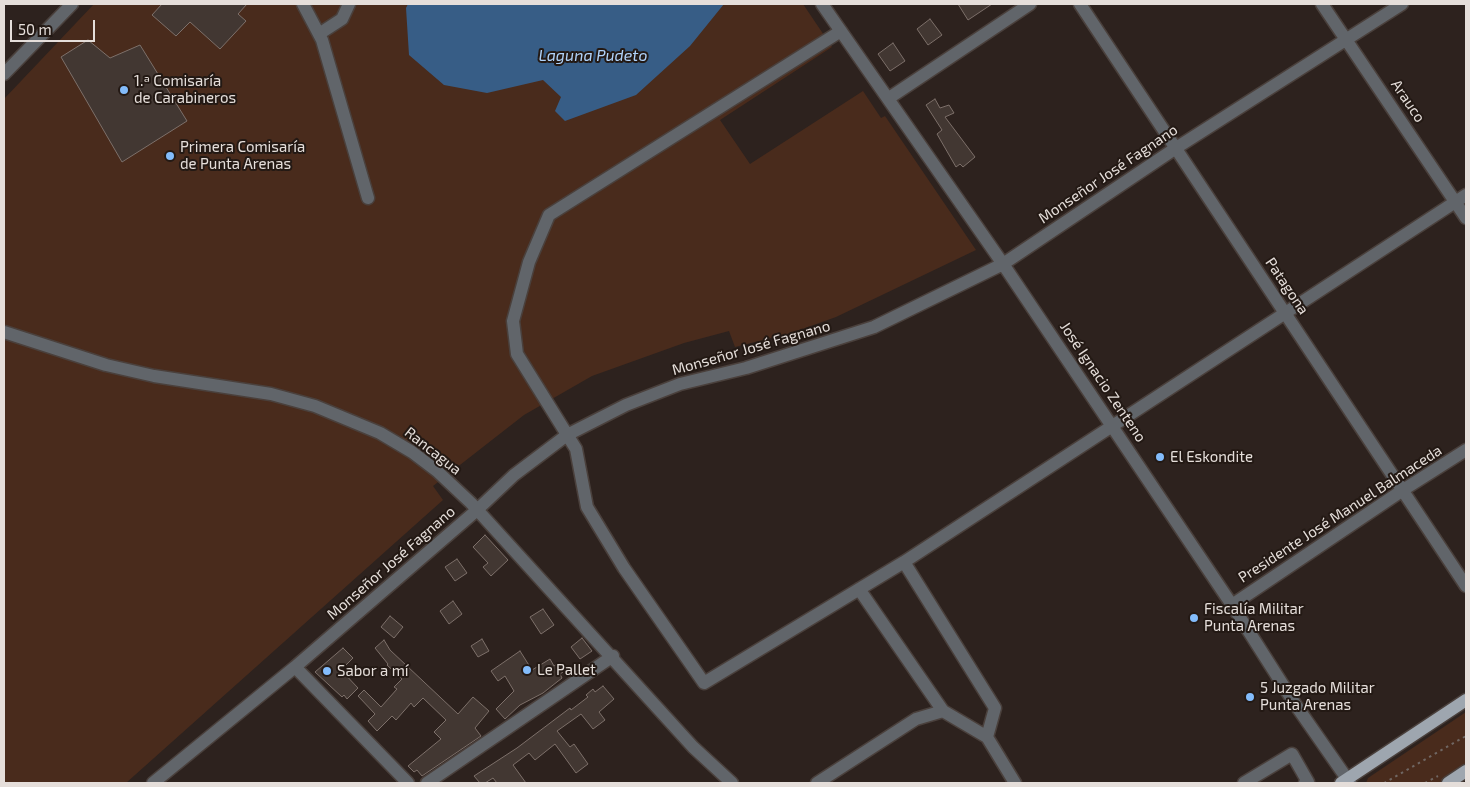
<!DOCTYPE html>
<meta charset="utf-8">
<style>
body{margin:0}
#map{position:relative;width:1470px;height:787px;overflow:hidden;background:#2d221e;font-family:"Exo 2",sans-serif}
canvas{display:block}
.frame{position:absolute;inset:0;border:5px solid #e5deda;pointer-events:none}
.scale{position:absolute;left:10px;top:20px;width:85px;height:22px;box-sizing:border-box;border:2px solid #e5deda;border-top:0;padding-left:6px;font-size:15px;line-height:18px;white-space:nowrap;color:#e5deda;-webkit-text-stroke:4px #231914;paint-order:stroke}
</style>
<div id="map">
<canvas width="1470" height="787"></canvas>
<div class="frame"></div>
<div class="scale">50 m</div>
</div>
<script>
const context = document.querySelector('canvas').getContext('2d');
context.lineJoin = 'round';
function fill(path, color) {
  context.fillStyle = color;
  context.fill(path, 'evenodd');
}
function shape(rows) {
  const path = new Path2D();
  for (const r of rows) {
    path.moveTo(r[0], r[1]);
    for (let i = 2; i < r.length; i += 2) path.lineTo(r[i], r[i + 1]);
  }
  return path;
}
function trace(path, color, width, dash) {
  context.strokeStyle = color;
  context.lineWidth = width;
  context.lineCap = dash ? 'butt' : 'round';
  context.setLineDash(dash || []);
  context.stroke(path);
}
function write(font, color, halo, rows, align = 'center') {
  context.font = font + ' "Exo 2",sans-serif';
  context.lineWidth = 4;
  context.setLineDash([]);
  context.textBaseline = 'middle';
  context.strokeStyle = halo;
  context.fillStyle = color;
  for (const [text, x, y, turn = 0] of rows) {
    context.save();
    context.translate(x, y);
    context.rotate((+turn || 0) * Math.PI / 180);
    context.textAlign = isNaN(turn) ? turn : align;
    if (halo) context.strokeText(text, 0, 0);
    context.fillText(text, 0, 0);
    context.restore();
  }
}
fill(shape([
 [94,4,803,4,832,47,720,120,750,164,863,91,881,118,885,116,976,250,836,317,791,333,735,347,729,331,684,343,592,376,524,415,433,486,443,500,126,783,4,783,4,99],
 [1466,712,1466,770,1446,783,1366,783,1368,778]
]), '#492b1c');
fill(shape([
 [408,4,724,4,690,46,636,95,565,121,555,111,561,97,543,80,487,93,444,85,409,55,406,8]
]), '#375d86');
const building = shape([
 [162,4,247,4,238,14,246,21,220,49,190,22,176,36,152,15,162,4],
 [958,4,992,4,968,20,958,4],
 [930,19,942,35,928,45,917,29,930,19],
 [88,40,110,58,140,45,187,121,122,162,61,57,88,40],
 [893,43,905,61,890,71,878,54,893,43],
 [935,99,940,108,949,105,954,113,945,117,975,157,963,167,960,164,956,167,937,134,942,130,926,105,935,99],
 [485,535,508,560,491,576,483,567,488,563,473,547,485,535],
 [457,559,467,573,455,581,445,567,457,559],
 [453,601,462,614,449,624,440,611,453,601],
 [543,609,554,625,541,634,530,617,543,609],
 [390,616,403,627,394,638,381,627,390,616],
 [582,638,592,651,580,659,571,647,582,638],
 [482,639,489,651,478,657,471,646,482,639],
 [384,640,390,650,458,714,473,697,489,711,475,728,481,736,422,776,417,770,414,772,408,766,441,739,434,732,446,720,423,698,414,707,411,703,396,720,392,716,377,731,368,721,375,714,358,696,364,690,381,707,397,689,394,687,402,679,387,665,388,664,375,648,384,640],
 [343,648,353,658,341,670,358,688,347,699,344,695,342,697,315,672,343,648],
 [520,651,532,670,550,659,554,666,557,664,563,672,560,674,562,678,543,693,520,705,505,719,496,709,514,691,505,676,498,681,491,671,520,651],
 [603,686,614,699,599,712,605,720,593,729,581,714,557,731,570,747,574,744,588,764,576,773,555,744,535,760,529,753,513,765,526,783,497,783,493,778,485,783,480,783,474,776,517,748,570,708,571,710,588,697,586,695,593,689,595,692,603,686]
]);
fill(building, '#423732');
trace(building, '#7d706a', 1);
const minor = shape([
 [303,4,322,40,368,198],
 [822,4,1003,264,1232,605,1295,704,1350,783],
 [1080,4,1466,586],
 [1322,4,1466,218],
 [841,31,549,215,529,262,513,321,517,354,576,449,587,507,624,568,704,683,904,562,1466,195],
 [319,34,342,19,349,4],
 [4,74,72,4],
 [889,98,1030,4],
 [4,332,106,365,154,376,271,394,315,406,380,433,412,452,437,471,471,503,693,747,732,783],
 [904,562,995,708,987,737,1015,783],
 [859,589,943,711,987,737],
 [1232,605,1403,490,1466,450],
 [295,667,408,783],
 [153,783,295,667,477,510,514,475,567,435,626,405,680,384,746,368,874,327,1003,264,1176,148,1402,4],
 [427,783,613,656],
 [817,783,916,719,943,711],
 [1244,783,1292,754,1308,782,1305,783]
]);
const major = shape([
 [1341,783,1466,700],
 [1448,783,1466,771]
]);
trace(minor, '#4a403c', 15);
trace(major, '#4a403c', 15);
trace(shape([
 [1384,783,1466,736],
 [1425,783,1438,776]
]), '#706763', 2, [2.5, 4]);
trace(minor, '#61656a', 12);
trace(major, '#9ea6af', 12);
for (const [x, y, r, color] of [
 [124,90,5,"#83bcfb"],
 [170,156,5,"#83bcfb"],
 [1160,457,5,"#83bcfb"],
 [1194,618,5,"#83bcfb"],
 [527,670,5,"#83bcfb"],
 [327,671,5,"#83bcfb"],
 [1250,697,5,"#83bcfb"]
]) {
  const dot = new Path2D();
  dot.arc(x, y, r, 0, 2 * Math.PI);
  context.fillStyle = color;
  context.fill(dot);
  trace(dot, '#231914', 2);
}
write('15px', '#e5deda', '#231914', [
 ["1.ª Comisaría",134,81],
 ["de Carabineros",134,98],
 ["Primera Comisaría",180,147],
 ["de Punta Arenas",180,164],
 ["El Eskondite",1170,457],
 ["Fiscalía Militar",1204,609],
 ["Punta Arenas",1204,626],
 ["Le Pallet",537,670],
 ["Sabor a mí",337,671],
 ["5 Juzgado Militar",1260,688],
 ["Punta Arenas",1260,705]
], 'left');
write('15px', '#e5deda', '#231914', [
 ["Arauco",1408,101,56],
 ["Monseñor José Fagnano",1108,174,-34],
 ["Patagona",1287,286,56],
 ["Monseñor José Fagnano",751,348,-16],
 ["José Ignacio Zenteno",1103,382,56],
 ["Rancagua",433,451,38],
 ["Presidente José Manuel Balmaceda",1340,514,-33],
 ["Monseñor José Fagnano",391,563,-41]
]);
write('italic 16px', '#b0d3fa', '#231914', [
 ["Laguna Pudeto",593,56]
]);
</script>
